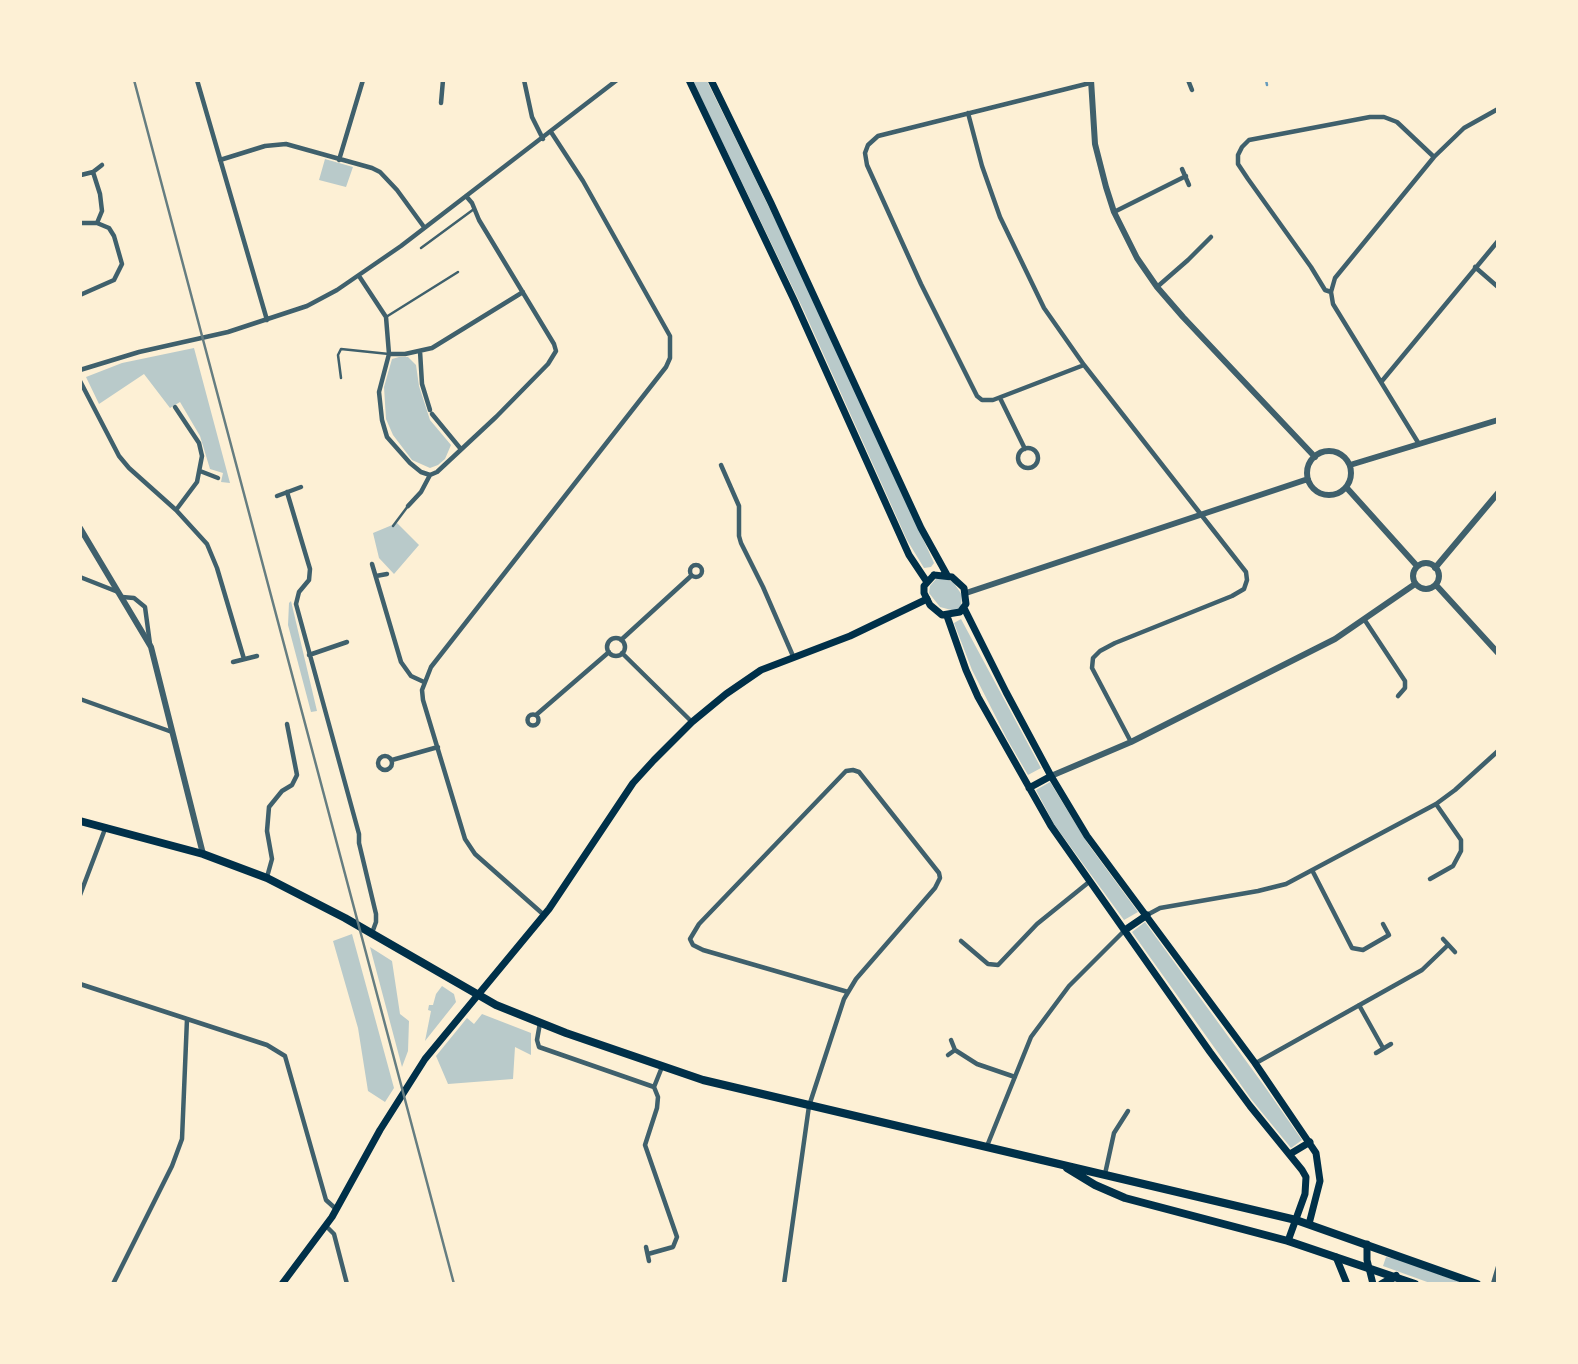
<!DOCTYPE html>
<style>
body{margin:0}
#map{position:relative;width:1578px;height:1364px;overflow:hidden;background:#fdf0d5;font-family:"Fira Sans",sans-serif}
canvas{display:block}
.frame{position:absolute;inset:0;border:82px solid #fdf0d5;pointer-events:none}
</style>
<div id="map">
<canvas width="1578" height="1364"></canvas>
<div class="frame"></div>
</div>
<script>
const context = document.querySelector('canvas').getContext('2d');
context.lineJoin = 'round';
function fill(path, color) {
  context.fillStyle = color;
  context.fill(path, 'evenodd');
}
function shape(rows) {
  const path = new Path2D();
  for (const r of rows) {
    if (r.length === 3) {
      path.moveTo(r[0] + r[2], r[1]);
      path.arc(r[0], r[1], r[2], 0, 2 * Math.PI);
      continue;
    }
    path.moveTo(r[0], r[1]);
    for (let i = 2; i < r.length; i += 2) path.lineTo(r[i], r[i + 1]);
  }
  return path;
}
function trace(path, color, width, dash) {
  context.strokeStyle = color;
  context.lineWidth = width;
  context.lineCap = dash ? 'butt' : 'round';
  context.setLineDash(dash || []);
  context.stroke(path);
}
fill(shape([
 [693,81,707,81,743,154,816,304,934,563,931,567,924,568,907,540,804,311],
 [325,159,353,167,346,187,319,180],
 [194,348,230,483,221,482,223,473,210,469,200,436,180,402,170,408,144,374,99,404,86,377,122,363],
 [399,357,408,357,416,365,419,386,430,420,451,445,445,459,438,465,430,468,412,460,393,435,386,419,384,387,392,359],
 [397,523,419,545,394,574,379,558,373,533],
 [943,578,953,582,962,595,961,607,955,611,940,607,929,593,930,586,936,579],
 [291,601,317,711,311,712,288,625,289,603],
 [961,619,1041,768,1028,775,1007,739,972,670,954,623],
 [1050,782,1088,844,1138,912,1124,920,1054,824,1036,790],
 [1145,922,1265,1087,1302,1140,1291,1148,1251,1099,1132,932],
 [352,934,394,1088,385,1102,368,1091,358,1028,333,941],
 [370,947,392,961,400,1014,409,1021,408,1051,402,1067],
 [442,986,454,994,456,1002,425,1041,431,1011,428,1010,429,1005,433,1005,436,994],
 [482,1014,531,1033,531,1055,515,1047,513,1079,448,1084,436,1056,467,1018,474,1024],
 [1386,1257,1397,1259,1463,1283,1430,1283,1383,1266]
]), '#b9caca');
trace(shape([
 [1266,80,1267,85]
]), '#669bbc', 2.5);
trace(shape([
 [421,248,474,209],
 [386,317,458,272],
 [341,378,338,355,341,349,389,354],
 [393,526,408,506]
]), '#3f606c', 2.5);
trace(shape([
 [197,80,267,320],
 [524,80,532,117,543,139],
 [1188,80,1192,90],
 [441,103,443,80],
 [968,113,982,166,1000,217,1044,308,1084,365,1246,572,1247,580,1244,589,1232,596,1115,643,1100,651,1093,658,1092,668,1131,742],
 [220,160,265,146,286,144,372,168,380,172,397,190,424,227],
 [339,160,363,80],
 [1182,169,1189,185],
 [81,175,93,172,102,165],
 [1114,212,1186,176],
 [80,223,97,223,102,211,100,194,93,172],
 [1475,267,1498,287],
 [359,276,386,317,389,354,379,392,382,420,387,437,410,463,421,472,430,475,437,472,496,417,548,364,556,351,554,344,479,220,472,203,466,196],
 [1157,287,1188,260,1211,237],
 [1331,292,1325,290,1311,267,1248,179,1238,164,1238,155,1242,147,1249,140,1370,117,1384,117,1397,122,1434,157],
 [80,295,114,280,122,264,114,236,109,228,97,223],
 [420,351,422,384,430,410],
 [389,354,405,354,432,348,523,292],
 [1084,365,993,400,982,400,977,396,921,284,867,165,865,153,868,145,878,136,1090,83],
 [80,370,139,352,228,332,307,306,337,290,401,246,617,80],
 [80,381,119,456,129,468,176,510,207,544,217,568,244,659],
 [1382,381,1498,241],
 [1000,398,1025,449],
 [175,407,199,443,202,456,197,482,176,510],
 [432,414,460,448],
 [1419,444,1333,304,1331,292,1335,278,1434,157,1464,128,1498,109],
 [1028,458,10],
 [721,465,739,506,739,536,741,543,763,587,793,656],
 [200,471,218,478],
 [287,492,310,569,309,580,299,592,296,604,359,834,359,843,376,914,376,922,372,933],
 [277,496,301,487],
 [408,506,421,492,430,475],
 [372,564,401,662,411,676,424,682],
 [696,571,6],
 [376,576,387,574],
 [80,577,118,592],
 [122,597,134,598,145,607,150,644],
 [1364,619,1405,681,1405,688,1398,696],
 [616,647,9],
 [621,640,691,576],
 [622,653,692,722],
 [309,655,347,642],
 [233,662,257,656],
 [80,699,172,732],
 [533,720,5.5],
 [536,715,609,652],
 [385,763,7],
 [392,760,438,747],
 [1312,870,1352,948,1363,950,1389,935,1383,924],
 [267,877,272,859,267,831,269,807,282,791,292,785,297,775,287,724],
 [1430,879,1453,866,1461,851,1461,840,1436,804],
 [80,895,105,829],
 [544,915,475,854,465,839,423,700,422,690,431,667,666,367,670,358,670,336,583,181,551,132],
 [1147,915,1160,908,1258,891,1286,884,1436,804,1455,790,1498,751],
 [1443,939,1455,952],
 [961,941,988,964,998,965,1037,924,1089,882],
 [80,984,267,1045,285,1056,326,1200,336,1209],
 [1359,1005,1383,1048],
 [540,1023,537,1040,539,1047,654,1087],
 [955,1050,977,1064,1015,1077],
 [1376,1053,1391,1044],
 [948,1055,955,1050,951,1040],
 [1256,1063,1422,970,1448,945],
 [987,1146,1031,1037,1069,986,1125,930],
 [1105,1174,1114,1133,1128,1111],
 [326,1226,334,1234,347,1284],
 [646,1247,649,1261],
 [648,1254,673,1247,677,1237,645,1145,657,1108,658,1097,654,1087,662,1067],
 [113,1284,172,1166,182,1139,187,1019],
 [784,1284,809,1106,844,999,856,979,935,888,940,878,939,873,859,772,853,770,846,771,699,924,690,939,693,945,703,950,848,992],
 [1493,1284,1498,1267]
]), '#3f606c', 4.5);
trace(shape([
 [1091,80,1095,144,1106,187,1114,212,1137,258,1157,287,1183,317,1315,457],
 [1329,473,22],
 [1350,465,1498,420],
 [1346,487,1417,566],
 [80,528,151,647,203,854],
 [1426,576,13],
 [1435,568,1498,493],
 [1436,585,1498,653],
 [966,593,1308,479],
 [1051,776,1131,742,1335,639,1415,584]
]), '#3f606c', 6);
trace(shape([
 [282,1284,332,1217,380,1130,425,1059,549,909,633,783,654,760,692,722,726,694,761,670,850,636,927,599]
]), '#003049', 7);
trace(shape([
 [689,80,794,300,909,555,927,582],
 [711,80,771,203,921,528,947,575],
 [934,575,952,577,964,588,966,604,960,612,942,615,930,605,924,593,924,586,934,575],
 [964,608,1006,692,1051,776,1087,836,1255,1063,1316,1153,1320,1181,1309,1224],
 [947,616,966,670,978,697,1051,826,1210,1052,1250,1106,1302,1170,1306,1177,1305,1194,1288,1241],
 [1029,788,1051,776],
 [1125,930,1147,915],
 [1290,1154,1310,1142],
 [1367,1244,1367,1260,1373,1284],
 [1336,1257,1347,1284]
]), '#003049', 7);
trace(shape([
 [80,821,203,854,267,878,345,918,496,1005,566,1033,703,1080,1296,1220,1477,1284],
 [1067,1168,1095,1185,1125,1198,1288,1241,1415,1284],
 [1382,1284,1396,1276]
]), '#003049', 8);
trace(shape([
 [134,80,454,1284]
]), '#657d81', 2.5);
</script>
